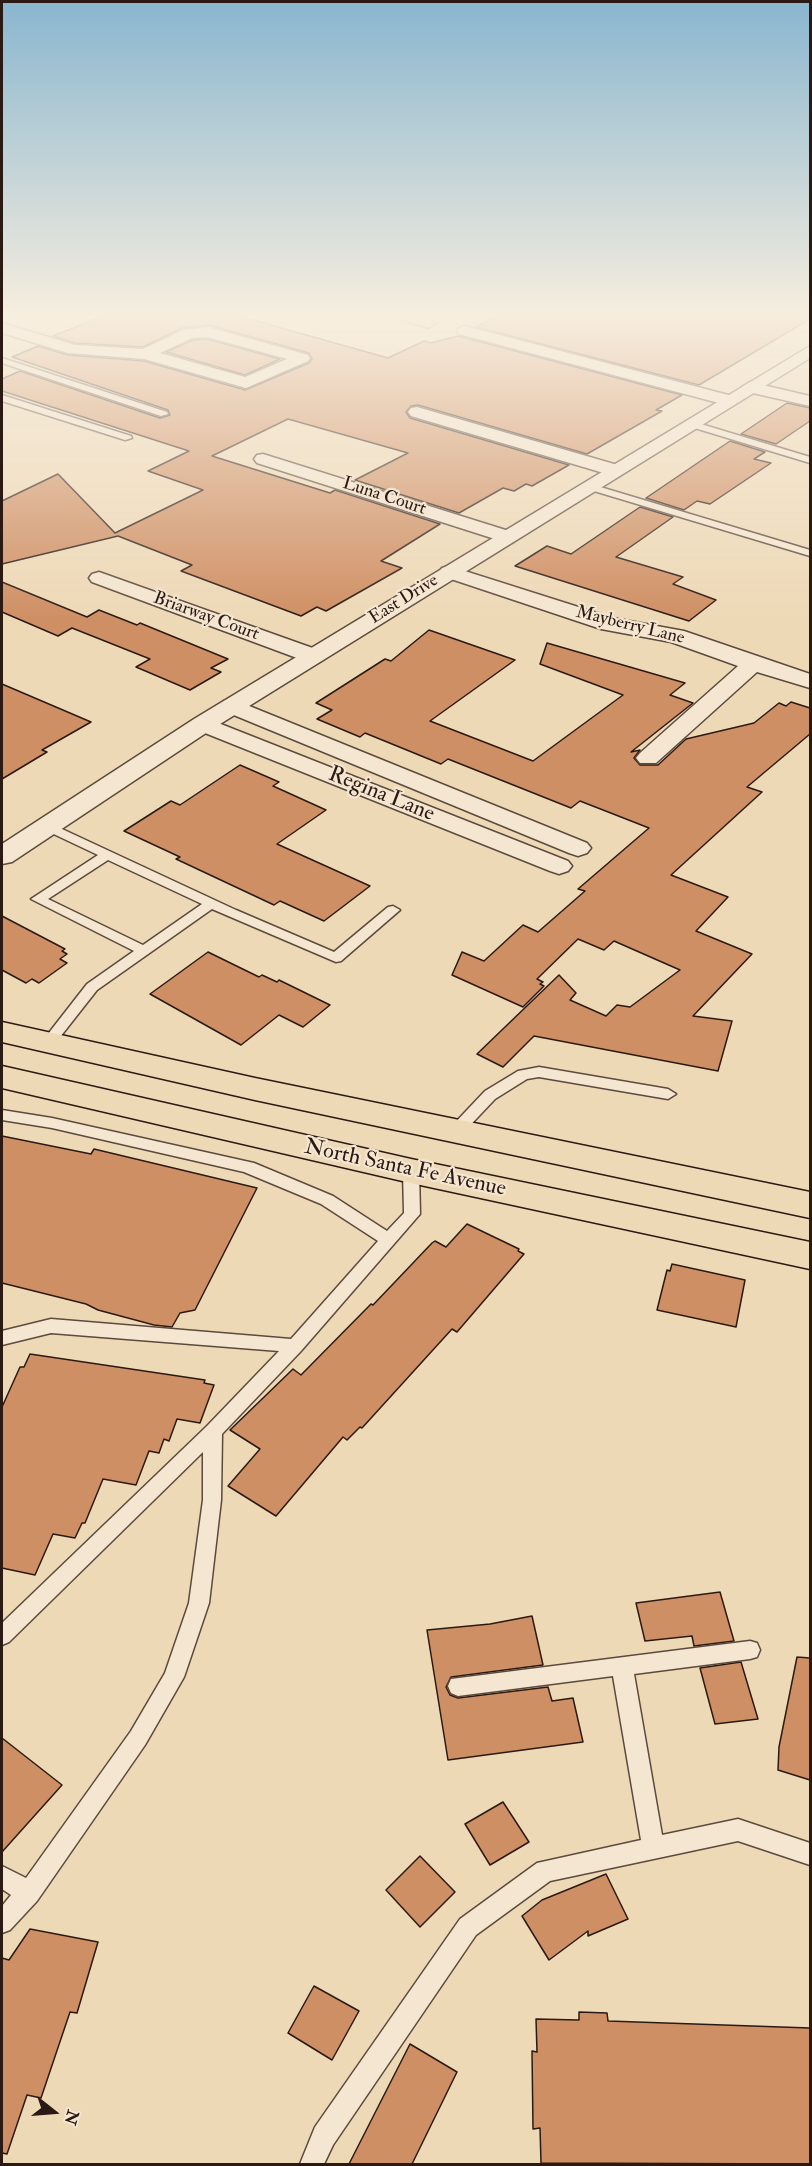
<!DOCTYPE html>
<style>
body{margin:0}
#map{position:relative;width:812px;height:2166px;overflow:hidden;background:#eed9b7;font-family:"IM FELL Double Pica",serif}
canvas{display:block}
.frame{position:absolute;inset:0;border:3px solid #2b1a14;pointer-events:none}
.north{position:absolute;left:24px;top:2082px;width:60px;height:60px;-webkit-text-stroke:4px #f4e6d0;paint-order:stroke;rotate:107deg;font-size:16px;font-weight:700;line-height:24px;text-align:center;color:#2b1a14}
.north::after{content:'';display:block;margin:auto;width:21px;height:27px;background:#2b1a14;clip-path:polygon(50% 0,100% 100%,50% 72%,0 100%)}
</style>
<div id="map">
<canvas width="812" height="2166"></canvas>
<div class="frame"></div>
<div class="north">N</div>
</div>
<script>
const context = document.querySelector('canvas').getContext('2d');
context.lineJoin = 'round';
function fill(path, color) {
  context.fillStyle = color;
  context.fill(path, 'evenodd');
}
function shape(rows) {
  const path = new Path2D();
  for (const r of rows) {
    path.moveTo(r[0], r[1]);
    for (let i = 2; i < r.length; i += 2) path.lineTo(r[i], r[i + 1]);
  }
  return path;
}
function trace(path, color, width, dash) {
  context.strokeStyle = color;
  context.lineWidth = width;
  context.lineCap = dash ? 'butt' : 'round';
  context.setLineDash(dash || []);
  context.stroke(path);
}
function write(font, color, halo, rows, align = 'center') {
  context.font = font + ' "IM FELL Double Pica",serif';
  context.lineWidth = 4.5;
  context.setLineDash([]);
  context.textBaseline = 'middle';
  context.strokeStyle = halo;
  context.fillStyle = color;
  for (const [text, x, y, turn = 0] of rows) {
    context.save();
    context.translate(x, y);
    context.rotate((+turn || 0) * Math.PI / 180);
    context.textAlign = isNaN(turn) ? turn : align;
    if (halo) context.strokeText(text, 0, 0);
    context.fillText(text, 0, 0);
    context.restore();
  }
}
const building = shape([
 [104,316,239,316,388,358,424,341,431,343,458,336,682,395,656,410,662,411,587,454,418,405,411,406,406,412,410,418,569,465,532,486,526,484,514,491,503,488,459,513,355,480,408,453,288,419,212,456,330,493,335,490,440,524,381,561,402,568,326,611,317,607,301,616,181,571,192,565,118,536,2,564,2,501,58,474,115,533,203,490,148,471,189,451,2,391,2,379,20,371,160,418,170,415,168,410,12,357,38,346,68,355,144,361,245,390,309,363,312,359,309,353,209,325,182,328,143,347,75,343,53,336,104,316],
 [496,316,810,316,810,319,699,385,476,327,496,316],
 [207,339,280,359,245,375,166,352,193,340,207,339],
 [787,403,810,408,810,421,776,444,741,434,787,403],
 [730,441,765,452,754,459,771,463,710,504,697,501,684,510,646,498,730,441],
 [640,507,673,517,616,557,683,577,673,584,716,600,689,621,515,566,547,546,571,554,640,507],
 [2,582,87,617,99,610,137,625,140,623,228,659,211,668,221,672,190,690,136,667,150,659,72,628,58,636,2,612,2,582],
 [429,630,515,660,430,721,533,761,623,695,540,664,547,643,685,683,670,695,693,703,631,752,640,750,634,758,640,765,658,765,686,739,754,723,779,703,786,706,791,702,810,708,810,734,747,787,762,792,671,875,728,897,696,931,752,954,693,1016,732,1021,718,1071,534,1036,503,1067,477,1054,559,975,576,993,570,1000,606,1016,617,1005,630,1007,680,970,614,941,604,950,578,939,537,979,543,982,540,984,544,986,523,1007,452,975,462,952,484,961,523,925,538,932,585,891,578,889,649,828,580,801,571,808,448,759,441,764,365,733,360,737,317,719,332,710,316,703,385,659,391,661,429,630],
 [2,684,91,722,42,750,47,752,2,779,2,684],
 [240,765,279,782,273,786,326,810,277,844,370,886,324,921,280,901,274,905,176,859,180,857,124,831,171,801,180,805,240,765],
 [2,916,65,949,62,951,67,954,60,959,67,963,39,983,32,979,26,983,2,970,2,916],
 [208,952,259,977,262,975,277,982,279,980,330,1005,303,1027,279,1015,241,1045,150,994,208,952],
 [2,1136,91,1154,94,1149,257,1188,195,1310,180,1313,172,1327,154,1325,98,1310,86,1304,2,1283,2,1136],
 [467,1224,519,1249,518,1251,524,1254,457,1332,452,1329,362,1428,360,1427,347,1440,343,1437,276,1516,228,1486,260,1449,230,1430,293,1369,301,1375,371,1304,373,1305,432,1243,435,1241,446,1247,467,1224],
 [672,1264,745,1280,736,1327,657,1310,667,1270,670,1271,672,1264],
 [30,1354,205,1380,204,1383,214,1385,200,1423,177,1419,169,1441,164,1439,159,1453,149,1451,136,1485,103,1479,85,1523,82,1523,75,1538,53,1534,35,1575,2,1568,2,1407,20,1367,24,1367,30,1354],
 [720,1592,734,1641,694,1646,692,1636,645,1641,636,1603,720,1592],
 [532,1616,543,1665,451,1677,446,1687,450,1695,458,1698,548,1687,552,1701,573,1698,583,1742,448,1760,427,1630,490,1624,532,1616],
 [797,1657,810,1658,810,1780,778,1770,779,1747,797,1657],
 [741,1662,758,1719,715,1724,700,1668,741,1662],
 [2,1738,62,1785,2,1852,2,1738],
 [503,1802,529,1842,490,1865,465,1824,503,1802],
 [420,1856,455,1892,420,1927,386,1890,420,1856],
 [606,1874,628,1919,588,1936,588,1931,549,1960,522,1916,542,1900,606,1874],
 [30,1929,98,1942,77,2013,70,2012,41,2098,27,2095,7,2154,2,2153,2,1958,9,1960,30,1929],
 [314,1986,359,2011,332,2060,288,2033,314,1986],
 [579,2012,607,2013,608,2021,810,2028,810,2164,541,2163,540,2128,533,2129,532,2051,537,2052,536,2019,579,2020,579,2012],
 [410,2044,457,2072,412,2164,349,2164,410,2044]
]);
fill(building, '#cf8f64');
trace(building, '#2b1a14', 1.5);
const service = shape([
 [2,358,167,412,168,414,161,416,2,363,2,358],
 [2,395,131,436,132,438,125,440,2,401,2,395],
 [691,421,810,457,810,463,688,426,688,422,691,421],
 [587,483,810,550,810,556,584,488,582,486,587,483],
 [47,822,236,910,334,952,388,907,393,906,400,910,341,961,336,962,212,909,97,990,53,1046,48,1048,41,1043,87,984,134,951,31,899,98,855,43,829,41,826,47,822],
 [108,860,202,904,143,945,48,899,108,860],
 [539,1067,668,1089,676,1094,668,1099,539,1077,527,1079,495,1099,461,1135,451,1135,448,1131,451,1127,485,1091,518,1071,539,1067],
 [2,1110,52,1118,254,1163,333,1196,387,1231,404,1213,403,1171,405,1167,411,1165,417,1167,419,1171,420,1214,301,1351,222,1434,221,1500,209,1603,184,1677,145,1745,37,1901,10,1930,2,1933,2,1906,11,1895,2,1889,2,1866,26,1878,131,1731,165,1673,189,1603,203,1500,203,1452,9,1642,2,1645,2,1623,207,1426,279,1351,51,1333,2,1345,2,1331,51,1319,291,1339,378,1241,321,1204,244,1172,52,1128,2,1120,2,1110],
 [750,1641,757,1643,760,1650,757,1657,750,1659,634,1674,662,1835,738,1819,810,1843,810,1865,738,1841,550,1881,476,1935,333,2145,324,2164,300,2164,315,2127,460,1919,537,1863,641,1840,613,1676,458,1696,451,1693,448,1686,451,1679,750,1641]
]);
const minor = shape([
 [397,316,422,316,436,323,428,328,400,319,397,316],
 [2,323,75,345,143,349,183,330,208,327,308,355,310,358,308,361,246,388,144,359,68,353,2,333,2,323],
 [207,337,287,359,245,377,160,353,192,338,207,337],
 [465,326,736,397,739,401,730,406,459,334,457,331,459,328,465,326],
 [750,382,810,396,810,406,744,391,742,387,750,382],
 [417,407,621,466,623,470,614,476,607,474,411,416,408,412,411,408,417,407],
 [263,454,512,532,515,536,512,540,498,540,257,463,254,459,257,455,263,454],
 [449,566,613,618,684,631,810,674,810,688,757,672,656,763,640,763,636,758,640,753,738,666,671,642,601,629,442,576,439,572,442,568,449,566],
 [99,572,321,651,324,656,321,661,305,661,92,582,89,578,92,574,99,572],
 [232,699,587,843,591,848,587,853,578,856,569,853,224,711,221,706,224,701,232,699],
 [203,717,568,861,572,866,568,871,559,874,550,871,195,729,191,724,195,719,203,717]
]);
const tertiary = shape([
 [810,346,810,358,212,729,12,862,2,864,2,844,194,719,810,346]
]);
const primary = shape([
 [2,1022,255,1078,810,1192,810,1218,255,1100,2,1042,2,1022],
 [2,1066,411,1159,810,1242,810,1269,411,1183,2,1088,2,1066]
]);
trace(service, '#5c4a3d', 3);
trace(minor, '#5c4a3d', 3);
trace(tertiary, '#5c4a3d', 3);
trace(primary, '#2b1a14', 3);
fill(service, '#f4e6d0');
fill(minor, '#f4e6d0');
fill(tertiary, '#f4e6d0');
fill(primary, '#eed9b7');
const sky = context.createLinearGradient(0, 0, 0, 619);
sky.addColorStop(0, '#89b6cf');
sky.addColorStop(0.51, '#f7eedf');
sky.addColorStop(1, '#f7eedf00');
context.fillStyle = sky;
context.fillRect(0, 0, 812, 619);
write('18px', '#2b1a14', '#f4e6d0', [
 ["Luna Court",384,497,18],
 ["East Drive",404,600,-32],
 ["Briarway Court",206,617,20],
 ["Mayberry Lane",630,626,14]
]);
write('22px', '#2b1a14', '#f4e6d0', [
 ["Regina Lane",381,795,22],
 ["North Santa Fe Avenue",405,1169,12]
]);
</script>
